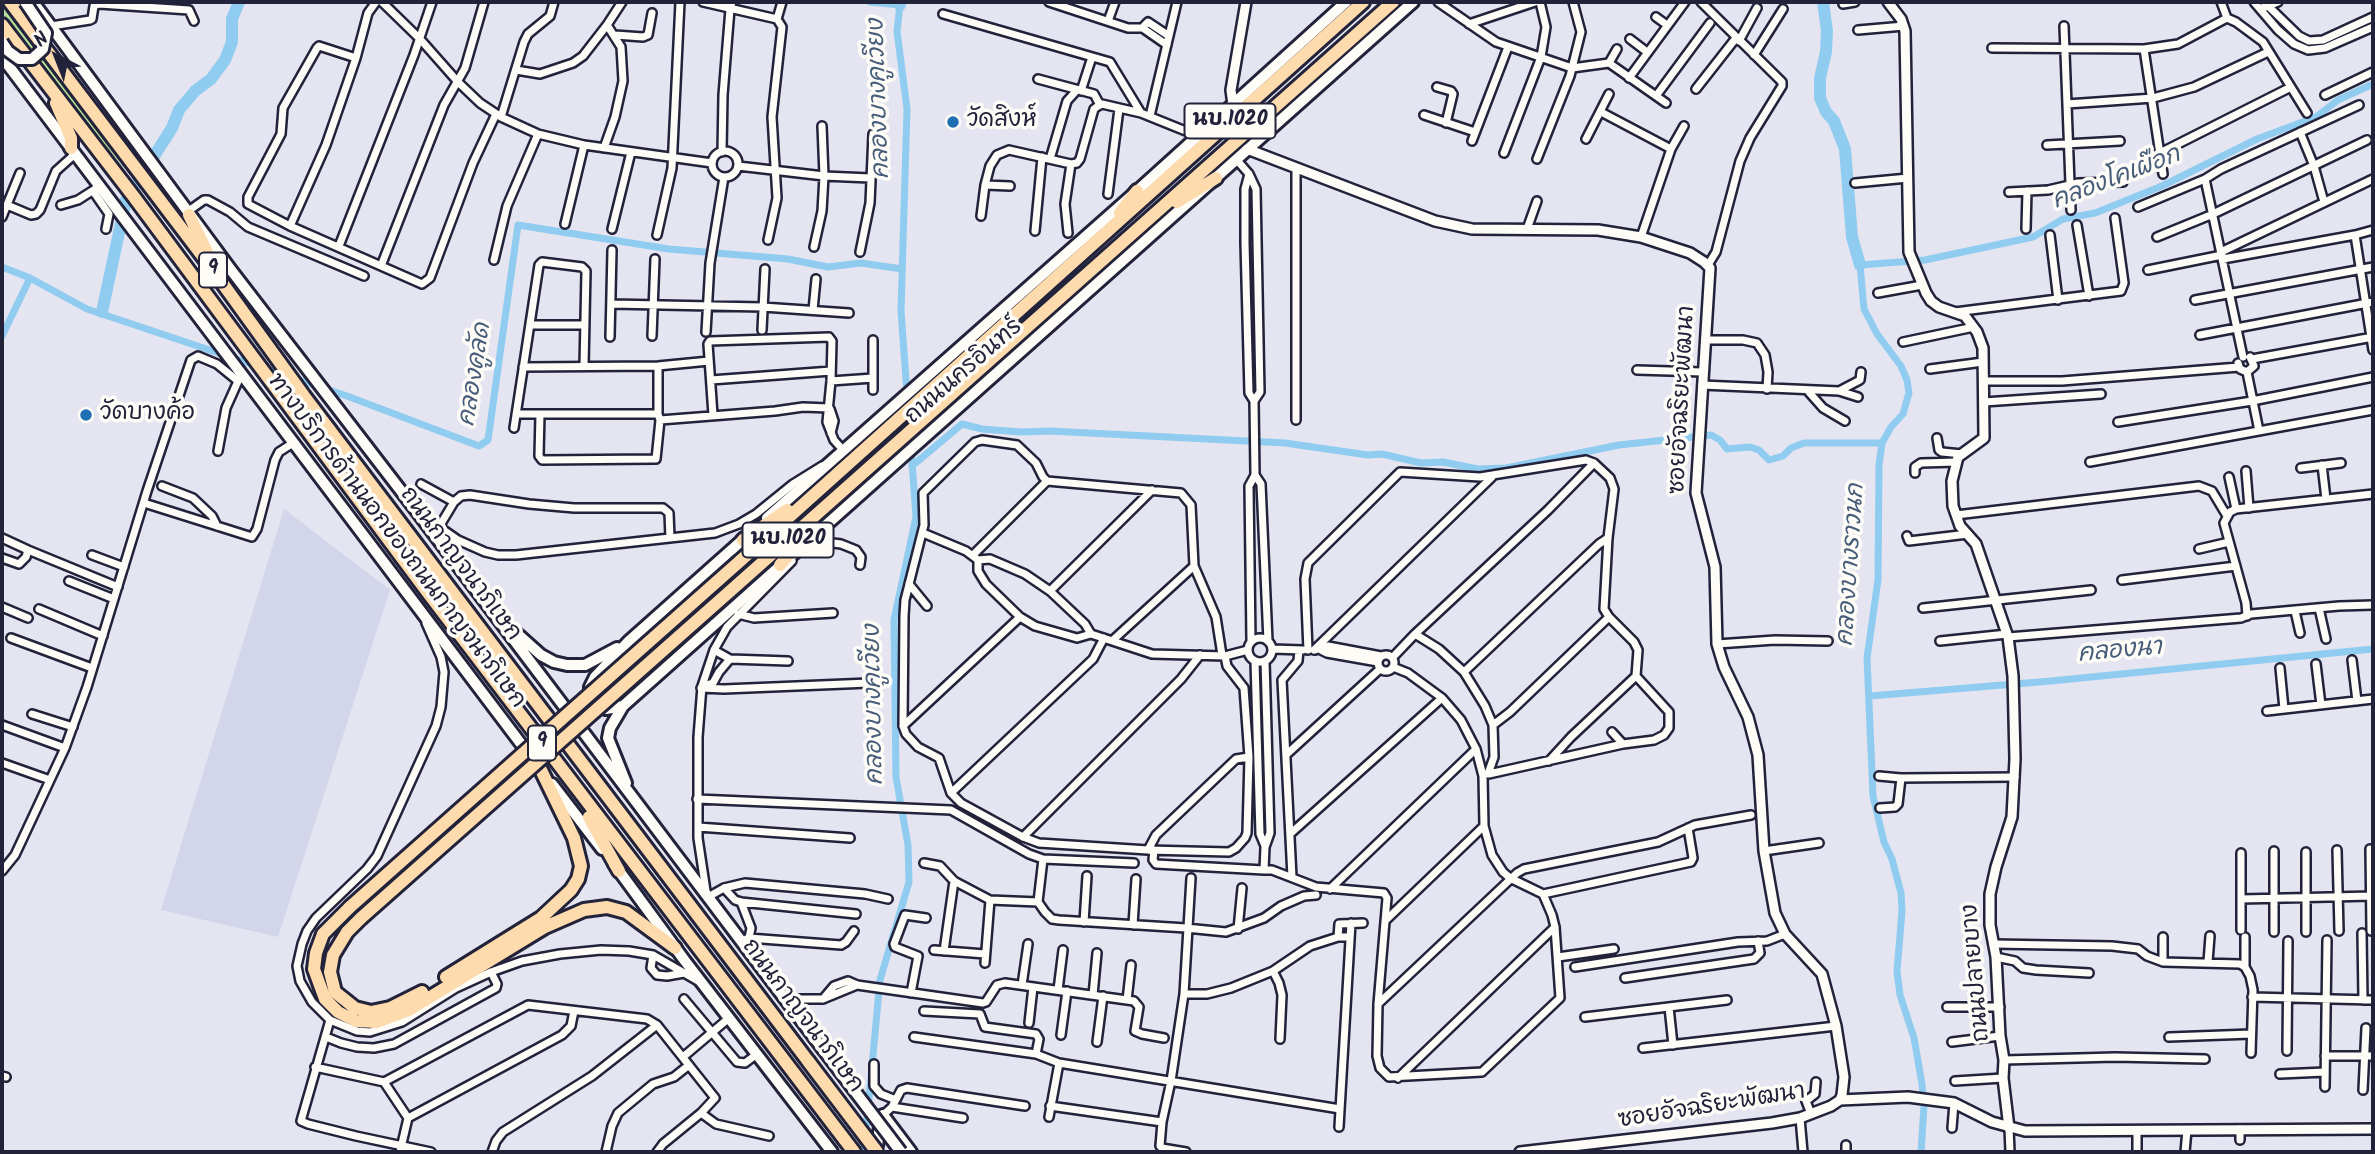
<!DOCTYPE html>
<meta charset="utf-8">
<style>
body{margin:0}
#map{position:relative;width:2375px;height:1154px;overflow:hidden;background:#e4e5f0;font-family:Kalam,sans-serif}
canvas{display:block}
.frame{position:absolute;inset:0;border:4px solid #22223b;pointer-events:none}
.north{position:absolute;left:21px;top:21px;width:70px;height:70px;-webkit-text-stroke:5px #fdfcf7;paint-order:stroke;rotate:318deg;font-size:19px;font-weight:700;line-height:28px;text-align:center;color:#22223b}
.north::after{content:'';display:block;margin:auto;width:24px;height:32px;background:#22223b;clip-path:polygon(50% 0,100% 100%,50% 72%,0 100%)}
</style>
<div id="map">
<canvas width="2375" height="1154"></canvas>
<div class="frame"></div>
<div class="north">N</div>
</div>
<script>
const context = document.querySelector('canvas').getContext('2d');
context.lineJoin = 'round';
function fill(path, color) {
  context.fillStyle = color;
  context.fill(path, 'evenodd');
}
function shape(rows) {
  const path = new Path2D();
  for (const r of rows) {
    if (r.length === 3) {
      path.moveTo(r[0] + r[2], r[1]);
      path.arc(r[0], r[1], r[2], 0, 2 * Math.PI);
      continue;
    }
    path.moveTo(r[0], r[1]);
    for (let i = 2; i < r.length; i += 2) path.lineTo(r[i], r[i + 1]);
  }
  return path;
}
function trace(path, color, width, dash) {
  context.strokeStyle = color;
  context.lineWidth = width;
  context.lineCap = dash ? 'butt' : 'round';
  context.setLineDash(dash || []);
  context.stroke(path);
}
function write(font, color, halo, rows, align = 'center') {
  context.font = font + ' Kalam,"Playpen Sans Thai",sans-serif';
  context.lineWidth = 7;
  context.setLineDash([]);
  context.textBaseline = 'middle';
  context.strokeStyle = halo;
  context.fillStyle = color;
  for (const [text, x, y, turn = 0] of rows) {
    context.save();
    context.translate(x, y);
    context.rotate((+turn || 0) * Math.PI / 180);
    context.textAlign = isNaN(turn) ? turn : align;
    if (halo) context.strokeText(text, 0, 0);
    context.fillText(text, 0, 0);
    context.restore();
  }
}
fill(shape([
 [284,509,390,590,278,937,161,910]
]), '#d3d5eb');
fill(shape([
 [2,2,72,95,122,166,120,168,2,14]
]), '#b5df9b');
trace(shape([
 [2,267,30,278,87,309,347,396,479,446,488,440,518,225,669,249,788,259,828,267,861,263,902,269],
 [2,336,30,278],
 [912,466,962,424,982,429,1021,432,1050,431,1285,443,1368,455,1382,454,1421,463,1443,462,1478,469,1506,468,1619,445,1711,435,1720,440,1727,449,1750,447,1759,450,1769,460,1783,456,1791,448,1804,443,1882,443],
 [1870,696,2051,681,2373,649],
 [864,1152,880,980,909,882,908,845,896,777,894,620,916,517,901,311,907,109,897,31,900,5,870,2],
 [1921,1152,1924,1106,1922,1084,1914,1038,1900,995,1897,971,1902,911,1901,893,1892,859,1884,842,1873,796,1867,658,1878,580,1879,465,1882,443,1891,427,1903,414,1909,393,1907,380,1901,366,1877,334,1864,309,1860,265,1925,260,2033,237,2063,219,2095,213,2162,186,2257,139,2316,117,2338,100,2373,84]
]), '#90cbf0', 7);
trace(shape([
 [1823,2,1827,31,1826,52,1820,78,1820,98,1826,112,1834,121,1845,149,1852,237,1860,265],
 [900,5,900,2],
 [102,312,126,200,172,128,179,110,195,91,211,79,225,60,232,42,232,19,239,2]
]), '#90cbf0', 12);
const minor = shape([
 [382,2,420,39,458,82,480,103,501,117,538,134,584,145,712,163],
 [703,2,777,19],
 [1049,2,1128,28,1144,28],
 [1438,2,1496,42,1572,68,1609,63,1666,103],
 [1701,2,1782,82,1782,86,1750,138,1740,161,1716,252,1708,265],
 [2221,2,2227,18,2236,22,2263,42,2307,113],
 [2254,2,2278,30,2294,44,2308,50,2325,48,2373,27],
 [2264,2,2299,36,2309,41,2323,40,2373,17],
 [1843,4,1855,2],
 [2263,8,2278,2],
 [943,14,1110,62,1141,113,1198,136],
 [1656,17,1667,25],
 [1108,21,1115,2],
 [1469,24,1535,2],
 [51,26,90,20,92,19,94,6,99,4,189,10,194,21],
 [2064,26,2071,210],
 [1858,30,1904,26],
 [615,35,643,37,648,35,652,13],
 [1630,39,1647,52],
 [1739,41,1757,8],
 [1167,45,1144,29,1144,26,1148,22,1169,36],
 [1992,48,2144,49,2178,44,2227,18],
 [2144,49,2163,174],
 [1754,55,1783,9],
 [356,58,319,46,317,48,283,108,281,134,248,197,248,204,290,226,422,284,430,278,473,163,496,114],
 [1609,63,1617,49],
 [516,70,540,74,573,63,583,56,607,25,622,2],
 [1629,78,1685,2],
 [1038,79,1094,94,1100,105],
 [1437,87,1451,91,1453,94,1446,123],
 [1696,89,1736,38],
 [1081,91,1092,57],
 [2325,95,2373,72],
 [1656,96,1710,23],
 [2067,104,2153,98,2194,87,2268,52],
 [1601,112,1671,149],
 [1424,115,1475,132],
 [1150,116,1177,2],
 [501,117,524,42,528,34,550,16,554,2],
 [2300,132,2314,166,2324,202],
 [1586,139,1609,94],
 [1472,141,1508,47],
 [2047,145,2120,141],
 [604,148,615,117,623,81,621,47,607,25],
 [725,164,13],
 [722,152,723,95,730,9,732,2],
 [1504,153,1541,57,1546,27,1540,2],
 [2160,153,2289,88],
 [1050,159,1067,101,1077,90],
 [1236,159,1249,174,1256,189,1260,392,1254,401,1255,475,1249,486,1251,641],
 [1537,159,1570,76,1581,32,1573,2],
 [738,166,824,176,870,178],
 [1296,169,1296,420],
 [1249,174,1245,189,1245,243,1249,393,1254,401],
 [2205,179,2243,357],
 [1855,183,1908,178],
 [985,185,1010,186],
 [93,191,109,214,106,229],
 [2009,192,2048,190,2078,183,2123,182],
 [1108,194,1119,109],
 [7,205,31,215,36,214,40,210,56,171,75,154],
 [61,205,78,200,100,186],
 [2138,207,2205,179,2221,169,2359,105],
 [187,212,204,200,208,200,230,212,248,227,364,276],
 [981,216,985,185,990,166,997,155,1009,150,1071,164,1077,163,1080,159,1094,109,1098,106,1102,104,1141,113],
 [2,217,20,173],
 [565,224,584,145],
 [2077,225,2089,296],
 [290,226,326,145,356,58,368,13,376,2],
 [612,229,631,152],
 [1527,229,1537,201],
 [2026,229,2027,191],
 [1035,231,1042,157],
 [1068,233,1065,204,1071,164],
 [657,235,672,168,680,2],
 [2050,235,2058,300],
 [2355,235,2373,230],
 [1641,237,1671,149,1684,126],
 [2157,237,2213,214,2367,140],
 [768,240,777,198,772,117,782,27,777,19,782,2],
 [339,246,414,55,432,2],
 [814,247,822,211,824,176,822,126],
 [860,252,870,203,873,134],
 [2221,252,2373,179],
 [2223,259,2355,235,2373,350],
 [494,260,507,206,538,134],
 [381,266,444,105,465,68,484,2],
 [2148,270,2222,255],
 [1878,293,1922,285],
 [2195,300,2373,267],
 [611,304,763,307,849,313],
 [813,310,816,279],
 [1955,312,2121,291,2124,283,2115,218],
 [530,325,585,325],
 [762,330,765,269],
 [706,332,710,263,724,177],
 [2200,335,2373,302],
 [652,336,655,259],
 [610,337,612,250],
 [873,340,873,390],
 [1706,340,1743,340,1757,343,1765,355,1768,372,1767,389],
 [1903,342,1974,327],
 [2252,359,2373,337],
 [2238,363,2240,369,2247,372,2259,431],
 [523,367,658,366,709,361],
 [1930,369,1983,362],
 [1637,370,1703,372],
 [2247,372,2254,366,2250,357],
 [711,380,831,371],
 [831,381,873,378],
 [1984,381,2062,381,2239,367],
 [1702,385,1839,391,1858,397],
 [1807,390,1823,408,1845,421],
 [1839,391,1860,380,1861,372],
 [1984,402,2101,394],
 [830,409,834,421,831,433],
 [516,414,658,414],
 [540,414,539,456,542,460,656,459,660,420,658,414,658,366],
 [713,415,708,344,710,341,829,337,832,341,831,381,827,422,834,440,843,450],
 [660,420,775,411,803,407,829,408],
 [2118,422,2252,401,2373,377],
 [514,428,539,265,542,262,582,267,586,271,584,366],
 [1937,438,1939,450,1942,452,1962,454],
 [218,451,226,408,239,379],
 [2090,462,2373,410],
 [2322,465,2326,499],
 [2301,468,2341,463],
 [2246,471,2249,508],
 [1915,473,1915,467,1921,463,1957,462],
 [1255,475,1261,484,1268,641],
 [2229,477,2236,509],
 [421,484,454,502],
 [162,486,193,498,212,516,217,526],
 [144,503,252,537,257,529,275,460,279,452,293,443],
 [1956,515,2199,486,2212,491,2227,516],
 [425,517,458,540,485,552,498,555,516,555,715,533,739,524,756,514,793,484,822,466],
 [439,527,454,502,461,496,470,495,529,504,574,508,663,508,669,513,670,538],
 [923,533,966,551,978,560,990,559,1025,574,1050,591,1085,624,1091,634,1152,654,1225,656,1248,650],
 [1907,536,1909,541,1968,534],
 [814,537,825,542,841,544,856,550,861,557,860,565],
 [2,538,28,550],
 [2199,549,2229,542],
 [92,555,124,567],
 [973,555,1047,481],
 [2,558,19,564,26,557,28,550,118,587],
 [978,560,978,571,986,584,1020,617,1035,626,1077,638,1091,634],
 [2122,580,2236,566],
 [69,581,114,599],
 [909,584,927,606],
 [1050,591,1152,490],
 [2,607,28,618],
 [1923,608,2091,590],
 [2319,608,2326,639],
 [39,609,103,636],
 [2295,611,2300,633],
 [738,614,754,618,833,613],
 [2247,616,2246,603,2224,523,2230,512,2236,509,2373,494],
 [426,623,441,657,444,672,441,707,436,726,377,856,367,869,316,918,307,931,302,944,297,966,300,981,312,1002,330,1020,357,1031,370,1032,402,1022,456,988,491,972,522,961,560,954,601,950,629,951,653,955,698,981],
 [1415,634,1548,510,1594,463],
 [2008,637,2241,618,2251,614,2339,606,2373,605],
 [1260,650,12],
 [11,638,92,668],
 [1113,640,1194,566],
 [1940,641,2007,634],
 [1717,644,1775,640,1828,641],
 [1272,649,1303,650],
 [714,650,730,659,788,661],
 [1308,650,1305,579,1308,563,1400,472,1480,477,1586,460,1594,463,1610,478,1614,489,1608,538,1604,609,1609,617,1634,642,1638,650,1636,676,1669,712,1669,728,1664,735,1654,740,1623,744,1489,774],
 [1314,650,1492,477],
 [1315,650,1328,646,1381,656],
 [1321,650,1327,653,1378,662],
 [1386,663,8],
 [1222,655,1216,617,1194,566,1191,505,1181,493,1047,481,1043,477,1036,463,1017,445,982,440,975,442,923,493,924,525,905,600,904,616,903,726,906,734,918,747,939,758,951,793,961,803,1023,837,1039,843,1148,850,1229,852,1236,848,1245,838,1247,833,1249,757,1244,688,1227,666,1225,656],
 [1393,657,1415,634,1439,649,1464,672,1485,706,1493,725,1494,757,1488,774],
 [2352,660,2357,701],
 [1255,661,1260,834,1265,846],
 [2316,664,2321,705],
 [2280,668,2284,709],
 [1464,672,1599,544,1608,538],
 [706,685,713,683,719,672,730,659],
 [701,688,724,689,869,683],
 [2267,711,2373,699],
 [32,714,73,727],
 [2,725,65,748],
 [1493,725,1510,712,1609,617],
 [903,726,1020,617],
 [1612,732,1623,744],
 [1287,754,1380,669],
 [1549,761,1571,737,1636,676],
 [2,763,50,780],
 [1879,776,1901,778],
 [951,793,1093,659,1104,638],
 [697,799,951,810,1029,854,1043,859,1038,902,1045,912,1052,919,1059,920,1186,928,1226,932,1264,918,1281,906,1304,896,1316,895],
 [1880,808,1895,807,1898,804,1901,778,2015,777],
 [698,827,850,838],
 [1290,834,1442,698],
 [1023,837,1181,679,1200,655],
 [2370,849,2371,931],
 [1148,850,1156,835,1236,759,1249,757],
 [1154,850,1153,860,1156,864,1264,870,1265,847,1270,833,1265,661],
 [2337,850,2339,931],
 [1764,851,1819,843],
 [2274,851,2274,932],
 [2241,853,2241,930],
 [1043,859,1134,863],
 [924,863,940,866,954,881,990,900,1038,902],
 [1264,870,1272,870,1316,887,1384,893,1387,898,1378,1004,1377,1056,1380,1068,1389,1077,1482,1072,1560,998,1555,927,1552,915,1543,894,1510,878,1503,872,1492,855,1484,826,1483,776,1476,749,1461,720,1442,698,1408,673,1393,667],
 [2,871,15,855,65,748,87,687,147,491,191,360,198,356,217,364,238,381],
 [1292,877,1282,680,1298,661,1299,650],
 [724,888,735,900,741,902,856,914],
 [1330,889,1476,749],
 [706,891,698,838,698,737,702,686,714,650,727,627,792,561],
 [1543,894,1691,862,1693,858,1688,828],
 [708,897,724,888,745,883,865,894,888,899],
 [2241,899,2373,896],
 [741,902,751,928,749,938,746,939],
 [1386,920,1484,826],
 [1084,922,1087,876],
 [1133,925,1136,879],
 [1238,929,1242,888],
 [2306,932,2306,852],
 [2362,933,2363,1000],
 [1338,937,1339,924,1363,923],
 [749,938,841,945,846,942,854,931],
 [1993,944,2112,946,2138,949,2147,956,2163,962,2240,964,2245,967,2250,976,2253,990,2251,1053],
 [934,950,985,954],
 [944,951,954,881],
 [653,955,651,968,657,975,667,976,684,973],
 [1558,957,1614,949],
 [1996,957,2015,961,2023,968,2036,970,2089,973],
 [2163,962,2163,937],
 [2208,962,2210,936],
 [985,963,990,900],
 [1575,967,1738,942,1767,941,1785,934],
 [2245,967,2245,937],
 [1273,971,1279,983,1282,995,1280,1039],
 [1625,978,1754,959,1760,953,1758,941],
 [1022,985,1028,944],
 [1058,990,1063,950],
 [911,993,918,956,895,947,894,944,905,915,926,918],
 [1184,994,1207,994,1231,988,1273,971,1310,946,1338,937,1350,937],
 [1093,995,1097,953],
 [2252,997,2373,1000],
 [684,999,737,1062,745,1063,757,1054],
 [785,999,823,999,857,985],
 [823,999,834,986,848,981,857,985,983,1003,986,1002,997,985,1005,983,1134,1001,1139,1007,1135,1031,1142,1034,1164,1038],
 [1127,1000,1131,965],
 [1378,1004,1517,873,1524,869,1658,842,1695,825,1751,815],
 [1669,1007,1673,1045],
 [1947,1007,2000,1007],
 [924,1011,980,1014,985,1027,1036,1034,1039,1039,1036,1054],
 [1585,1017,1727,1000],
 [330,1020,301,1121,308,1124,356,1136,431,1152],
 [1029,1023,1033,987],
 [1061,1035,1067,991],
 [326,1037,341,1043,357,1047,374,1048,394,1044,496,988,497,984,491,972],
 [914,1037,1036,1054,1059,1063,1340,1109],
 [2169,1037,2251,1034],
 [1097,1042,1103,996],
 [1952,1042,2000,1036],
 [1643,1048,1836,1026],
 [2287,1051,2288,941],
 [2325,1056,2373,1056],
 [683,1057,729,1018],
 [2004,1060,2115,1057,2205,1059],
 [874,1064,874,1086,881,1094,896,1100],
 [315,1067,384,1082,528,1005,647,1019,657,1025,715,1098,701,1113,663,1144,657,1152],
 [2280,1074,2325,1072],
 [2,1076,6,1077],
 [1398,1078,1555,927],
 [1955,1081,2003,1078],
 [384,1082,408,1118,400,1152],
 [2325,1087,2327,940],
 [2363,1090,2366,1028],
 [1050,1106,1162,1122],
 [892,1107,963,1118],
 [701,1113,716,1124,769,1136],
 [1811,1114,1806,1101,1815,1094,1816,1082],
 [883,1115,892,1107,901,1090,907,1088,1025,1106],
 [1049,1117,1059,1063],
 [408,1118,562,1035,571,1026,574,1011],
 [1800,1118,1803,1152],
 [1339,1127,1351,923],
 [1952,1128,1954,1103],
 [2009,1128,2010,1152],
 [2240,1129,2240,1140],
 [2137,1130,2137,1152],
 [1846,1145,1846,1152],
 [492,1152,496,1141,503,1132,592,1076,657,1025],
 [606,1152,612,1126,618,1113,653,1084,674,1077,689,1065],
 [1186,1152,1162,1148,1160,1146,1162,1122,1171,1081,1184,994,1191,878],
 [2185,1152,2187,1130]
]);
const tertiary = shape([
 [1888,2,1901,19,1905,31,1909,252,1926,293,1931,301,1939,307,1965,316,1977,332,1983,348,1984,438,1958,457,1952,481,1953,506,1960,526,1976,544,2008,637,2013,676,2015,759,2012,817,1996,867,1990,894,1990,925,1996,957,2000,1036,2004,1060,2003,1078,2009,1128],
 [1233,105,1231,90,1246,2],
 [1247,149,1435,221,1472,229,1598,230,1641,237,1690,253,1704,262,1710,268,1696,493,1715,567,1717,644,1724,667,1748,717,1758,755,1764,851,1775,913,1785,934,1822,974,1836,1026,1844,1077,1842,1095,1840,1100,1831,1106,1800,1118,1772,1123,1520,1152],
 [1840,1100,1908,1097,1954,1103,1992,1122,2025,1131,2373,1129]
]);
const secondary = shape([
 [33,2,231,270,418,513,822,1048],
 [2,57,540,769],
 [767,518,1137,191,1346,2],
 [513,630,541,655,554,662,567,665,585,665,617,648],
 [623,706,606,709,596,704,590,693,590,687,595,677,629,641,747,536],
 [626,783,608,738,610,728,623,706,1413,2],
 [552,784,602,849],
 [614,864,685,961,832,1152],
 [883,1115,911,1152],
 [876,1152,881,1120]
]);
const primary = shape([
 [1177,202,1216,178],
 [1120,213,1137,191],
 [743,540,787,510],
 [740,561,1363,2],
 [780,565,812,527],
 [737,585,1393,2],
 [350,907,323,934,316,953,314,969,325,999,338,1012,356,1021,377,1022,409,1010,545,927,584,910,607,907,626,912,675,948],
 [361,918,347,932,333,955,330,972,335,992,355,1008,371,1012,390,1008,422,992],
 [446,977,541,918,571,890,578,879,581,866,574,838,541,770]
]);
const trunk = shape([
 [10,2,210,266,304,396,808,1061],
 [2,25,134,197,428,593,854,1152],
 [56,103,71,138,71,148],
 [189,215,207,252],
 [589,817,619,871]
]);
trace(minor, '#22223b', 12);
trace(tertiary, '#22223b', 14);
trace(secondary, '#22223b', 16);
trace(primary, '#22223b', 18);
trace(trunk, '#22223b', 18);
trace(minor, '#fdfcf7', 7);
trace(tertiary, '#fdfcf7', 9);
trace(secondary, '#fdfcf7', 10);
trace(primary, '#fedbac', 12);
trace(trunk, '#fedbac', 12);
const secondaryBridge = shape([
 [2,42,8,51,19,59,32,59,43,49,46,33,25,2],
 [822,1048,901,1152]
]);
const primaryBridge = shape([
 [350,907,740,561],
 [361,918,737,585]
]);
const trunkBridge = shape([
 [808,1061,877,1152]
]);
trace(secondaryBridge, '#22223b', 16, []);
trace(primaryBridge, '#22223b', 18, []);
trace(trunkBridge, '#22223b', 18, []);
trace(secondaryBridge, '#fdfcf7', 10);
trace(primaryBridge, '#fedbac', 12);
trace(trunkBridge, '#fedbac', 12);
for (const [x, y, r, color] of [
 [953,122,7,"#1f6fb2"],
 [86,415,7,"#1f6fb2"]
]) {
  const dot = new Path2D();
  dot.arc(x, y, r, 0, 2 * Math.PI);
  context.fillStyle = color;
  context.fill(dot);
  trace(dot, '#fdfcf7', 2.5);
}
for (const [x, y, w] of [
 [1230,121,91],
 [213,270,28],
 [788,540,91],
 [542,743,28]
]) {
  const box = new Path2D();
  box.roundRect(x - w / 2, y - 17.5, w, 35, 5);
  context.fillStyle = '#fdfcf7';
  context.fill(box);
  trace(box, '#22223b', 2);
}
write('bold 21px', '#22223b', null, [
 ["นบ.1020",1230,121],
 ["9",213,270],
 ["นบ.1020",788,540],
 ["9",542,743]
]);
write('23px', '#22223b', '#fdfcf7', [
 ["วัดสิงห์",967,122],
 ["วัดบางค้อ",100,415]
], 'left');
write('23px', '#22223b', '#fdfcf7', [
 ["ถนนนครอินทร์",965,373,-41],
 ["ซอยอัจฉริยะพัฒนา",1684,400,-87],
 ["ทางบริการด้านนอกของถนนกาญจนาภิเษก",395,542,53],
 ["ถนนกาญจนาภิเษก",459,565,53],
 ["ถนนปลายบาง",1978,973,-95],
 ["ถนนกาญจนาภิเษก",801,1017,53],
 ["ซอยอัจฉริยะพัฒนา",1712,1108,-9]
]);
write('italic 24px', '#485d7a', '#fdfcf7', [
 ["คลองบางคูเวียง",881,99,-92],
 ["คลองโคเผือก",2117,180,-21],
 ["คลองคูลัด",477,375,-81],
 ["คลองบางราวนก",1853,565,-86],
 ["คลองนา",2120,653,-5],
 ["คลองบางคูเวียง",876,705,-91]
]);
</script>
